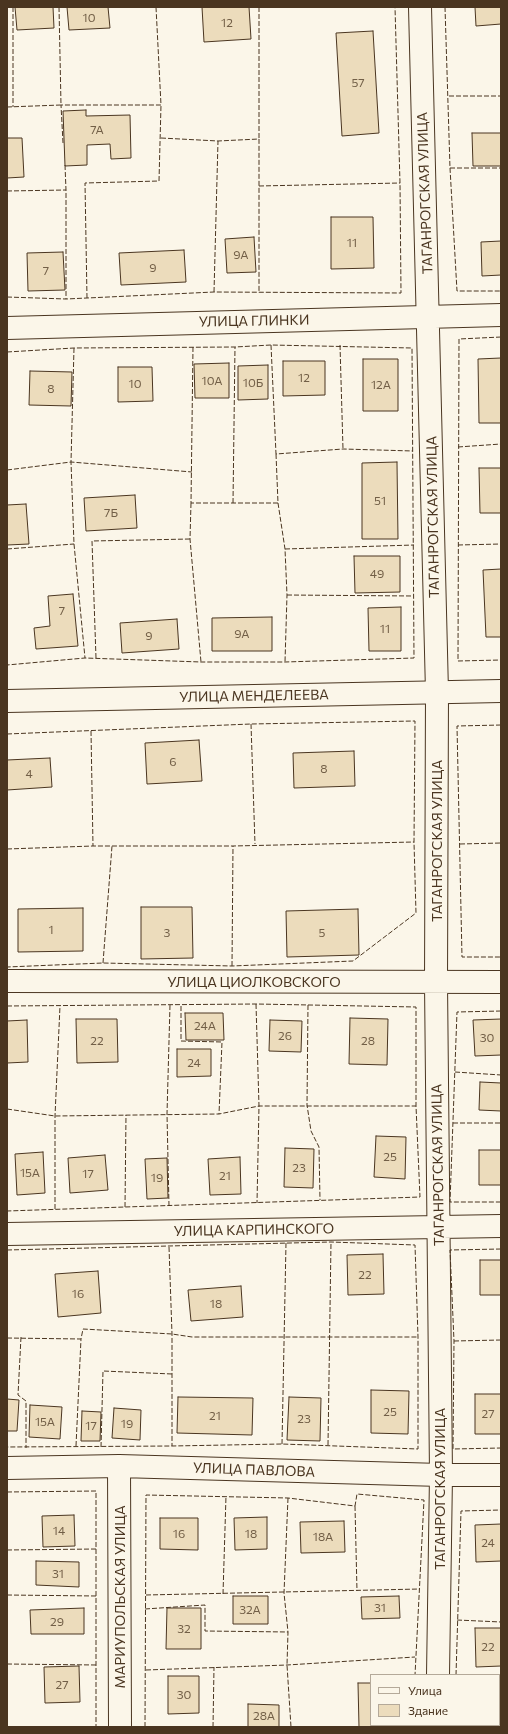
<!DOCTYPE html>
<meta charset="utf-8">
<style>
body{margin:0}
#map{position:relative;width:508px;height:1734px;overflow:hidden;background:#fbf6e9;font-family:Commissioner,sans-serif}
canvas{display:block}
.frame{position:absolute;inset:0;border:8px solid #4a3520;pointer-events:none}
.legend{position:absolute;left:370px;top:1674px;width:130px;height:52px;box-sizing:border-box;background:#fbf6e9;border:1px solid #b4a999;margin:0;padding:5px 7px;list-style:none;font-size:12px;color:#4a3520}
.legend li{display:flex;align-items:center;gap:8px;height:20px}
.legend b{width:20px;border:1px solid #b4a999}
</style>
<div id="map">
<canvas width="508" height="1734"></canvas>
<div class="frame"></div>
<ul class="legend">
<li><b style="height:5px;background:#fbf6e9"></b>Улица</li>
<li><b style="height:11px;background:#ecdcbc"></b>Здание</li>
</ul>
</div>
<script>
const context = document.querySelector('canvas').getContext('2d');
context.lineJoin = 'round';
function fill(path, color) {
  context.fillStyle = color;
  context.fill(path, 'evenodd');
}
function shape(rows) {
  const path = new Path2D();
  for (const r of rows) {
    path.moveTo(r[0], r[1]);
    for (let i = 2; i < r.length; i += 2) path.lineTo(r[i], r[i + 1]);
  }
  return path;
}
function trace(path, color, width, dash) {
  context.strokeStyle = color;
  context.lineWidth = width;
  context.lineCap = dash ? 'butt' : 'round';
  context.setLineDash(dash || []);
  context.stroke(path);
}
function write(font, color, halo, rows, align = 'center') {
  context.font = font + ' Commissioner,sans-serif';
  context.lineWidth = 3;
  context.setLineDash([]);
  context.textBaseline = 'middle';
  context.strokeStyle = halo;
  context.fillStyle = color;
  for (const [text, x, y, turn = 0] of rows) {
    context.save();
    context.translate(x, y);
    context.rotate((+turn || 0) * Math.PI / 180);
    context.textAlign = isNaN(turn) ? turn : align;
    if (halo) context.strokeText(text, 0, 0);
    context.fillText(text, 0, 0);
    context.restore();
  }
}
const building = shape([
 [15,7,53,7,54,28,17,30,15,7],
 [67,7,108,7,110,28,69,30,67,7],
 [202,7,249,7,251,39,204,42,202,7],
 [475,7,501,7,501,24,476,26,475,7],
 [373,31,379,133,342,136,336,33,373,31],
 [86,110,86,116,130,115,131,158,111,159,110,144,87,145,87,165,65,166,63,111,86,110],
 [472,133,501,133,501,166,473,166,472,133],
 [7,138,22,138,24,177,7,178,7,138],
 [331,217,373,217,374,268,331,269,331,217],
 [254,237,256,272,227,273,225,239,254,237],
 [501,241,501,275,482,276,481,242,501,241],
 [184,250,186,282,121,285,119,253,184,250],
 [63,252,65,290,28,291,27,253,63,252],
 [501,358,501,423,479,423,478,359,501,358],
 [363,359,398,359,398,411,363,411,363,359],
 [283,361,325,361,325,395,283,396,283,361],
 [229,363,229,398,195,398,194,364,229,363],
 [268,365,268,399,238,400,238,366,268,365],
 [118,367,152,367,153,401,118,402,118,367],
 [30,371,72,372,71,406,29,405,30,371],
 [397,462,398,539,362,539,362,463,397,462],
 [479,468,501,468,501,513,480,513,479,468],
 [135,495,137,528,86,531,84,498,135,495],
 [26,504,29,544,7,545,7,505,26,504],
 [354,556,400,556,400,592,355,593,354,556],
 [501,569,501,637,486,637,483,570,501,569],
 [73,594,78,646,36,649,34,628,50,626,48,596,73,594],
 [401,607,401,651,369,651,368,608,401,607],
 [272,617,272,651,212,651,212,618,272,617],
 [177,619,179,649,122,653,120,623,177,619],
 [199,740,202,781,147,784,145,743,199,740],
 [354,751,355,786,294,788,293,753,354,751],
 [50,758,52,787,7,790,7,760,50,758],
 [141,907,192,907,193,958,141,959,141,907],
 [83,908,83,951,18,952,18,909,83,908],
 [358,909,359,955,287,957,286,911,358,909],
 [185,1013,223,1013,224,1040,186,1040,185,1013],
 [350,1018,388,1019,387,1065,349,1064,350,1018],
 [76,1019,117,1019,118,1062,77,1063,76,1019],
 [501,1019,501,1055,475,1056,473,1020,501,1019],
 [27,1020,28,1062,7,1063,7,1021,27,1020],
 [270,1020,302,1021,301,1052,269,1051,270,1020],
 [177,1049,211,1049,211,1076,177,1077,177,1049],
 [480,1082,501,1083,501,1111,479,1110,480,1082],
 [376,1136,406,1137,405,1179,374,1177,376,1136],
 [285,1148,314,1149,313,1188,284,1187,285,1148],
 [479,1150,501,1150,501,1185,479,1185,479,1150],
 [43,1152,45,1193,17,1195,15,1154,43,1152],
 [105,1155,108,1190,70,1193,68,1158,105,1155],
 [240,1157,241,1194,210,1195,208,1159,240,1157],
 [167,1158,168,1198,147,1199,145,1159,167,1158],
 [383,1254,384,1294,348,1295,347,1255,383,1254],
 [480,1260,501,1260,501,1295,480,1295,480,1260],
 [98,1271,101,1313,58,1317,55,1274,98,1271],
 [241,1286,243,1317,191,1321,188,1290,241,1286],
 [371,1390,409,1391,408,1434,371,1433,371,1390],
 [475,1394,501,1394,501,1434,475,1434,475,1394],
 [178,1397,253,1398,252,1435,177,1433,178,1397],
 [289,1397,321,1398,320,1441,287,1440,289,1397],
 [7,1399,19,1400,17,1431,7,1431,7,1399],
 [30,1405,62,1407,60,1439,29,1437,30,1405],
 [114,1408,141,1410,140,1440,112,1438,114,1408],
 [82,1411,101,1412,100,1441,81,1441,82,1411],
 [74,1515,75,1546,43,1547,42,1516,74,1515],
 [267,1517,267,1549,235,1550,234,1518,267,1517],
 [160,1518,198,1518,198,1550,160,1549,160,1518],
 [344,1521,345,1552,301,1553,300,1522,344,1521],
 [501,1524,501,1561,476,1562,475,1525,501,1524],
 [36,1561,79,1562,79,1587,36,1585,36,1561],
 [233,1596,268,1596,268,1624,233,1624,233,1596],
 [399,1596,400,1618,362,1619,361,1597,399,1596],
 [84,1608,84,1634,31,1634,30,1610,84,1608],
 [167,1608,201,1608,201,1649,166,1649,167,1608],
 [475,1628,501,1628,501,1666,476,1667,475,1628],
 [79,1666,80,1702,45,1703,44,1667,79,1666],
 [168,1676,199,1676,199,1713,168,1714,168,1676],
 [358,1683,371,1683,371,1725,392,1725,392,1727,359,1727,358,1683],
 [248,1704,279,1705,279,1727,248,1727,248,1704],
 [499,1714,501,1714,501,1727,480,1727,480,1725,499,1725,499,1714]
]);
fill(building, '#ecdcbc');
trace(building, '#4a3520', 1);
const minor = shape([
 [420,7,437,692,436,983,441,1475,438,1675],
 [7,328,501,315],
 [7,981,501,982],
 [7,1234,501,1226],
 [119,1466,120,1727],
 [7,1468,119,1466,441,1475,501,1475],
 [437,1727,437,1725]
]);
const tertiary = shape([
 [7,701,501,691]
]);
trace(minor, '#4a3520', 24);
trace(tertiary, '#4a3520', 24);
trace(minor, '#fbf6e9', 22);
trace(tertiary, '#fbf6e9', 22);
trace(shape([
 [13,7,13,107],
 [259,7,259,139],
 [445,7,450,168,457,291,501,291],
 [449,96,501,96],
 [7,107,61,105,59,7],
 [161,138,218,141,259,139,259,293],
 [63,143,61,105,161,105,156,7],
 [65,165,66,190,66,299],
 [450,168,501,168],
 [259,186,400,183],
 [7,191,66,190],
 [214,292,218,141],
 [7,297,66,299,214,292,401,293,400,183,395,7],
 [87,298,85,183,159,181,161,105],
 [501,337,459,339,458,661,501,660],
 [271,345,276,454,343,449,413,451],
 [340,345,343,449],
 [193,347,191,503,278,503],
 [74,348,71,462,74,544,85,658],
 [7,352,74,348,235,347,271,345,412,348,414,658,285,662,201,662,85,658,7,665],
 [458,447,501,444],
 [276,454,278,503,285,549,287,595,285,662],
 [7,470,71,462,192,472],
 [191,503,190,539,201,662],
 [233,503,235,347],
 [458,545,501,544],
 [7,549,74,544],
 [285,549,414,545],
 [287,595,413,596],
 [96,658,92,541,190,539],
 [251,724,255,844],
 [501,725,457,726,462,957,501,957],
 [91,731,93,846],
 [7,734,251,724,415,721,414,842,416,913,353,961,232,966,103,963,7,967],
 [460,844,501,843],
 [7,849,93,846,233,846,414,842],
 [103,963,112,846],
 [232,966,233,846],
 [256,1004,259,1106,257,1203],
 [308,1005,307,1105,311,1131,319,1147,320,1200],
 [7,1006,256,1004,416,1007,416,1106,420,1197,7,1211],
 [181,1006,181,1041,222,1042,219,1114],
 [501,1011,457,1012,450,1202,501,1202],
 [455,1072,501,1075],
 [7,1109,55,1116,219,1114,259,1106,416,1106],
 [453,1123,501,1123],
 [169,1206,167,1114,170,1005],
 [125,1207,126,1115],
 [55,1209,55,1116,60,1006],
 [169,1247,172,1334,172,1446],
 [501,1249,450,1250,454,1341,453,1449,501,1448],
 [7,1250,331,1242,415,1245,418,1337,418,1449,282,1444,172,1446,7,1447],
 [21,1337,18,1395,26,1401,26,1448],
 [7,1338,81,1339,83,1329,172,1334,192,1337,418,1337],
 [454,1341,501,1340],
 [282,1444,286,1243],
 [328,1445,331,1242],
 [76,1446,81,1339],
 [101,1447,103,1371,172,1374],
 [7,1492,96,1491,96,1727],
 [288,1498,284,1593,288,1632,287,1665,291,1727],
 [355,1506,357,1591],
 [7,1550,96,1549],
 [223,1594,226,1496],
 [7,1595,96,1596],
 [146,1595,420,1589],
 [145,1609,205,1605,205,1631,288,1632],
 [457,1620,501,1622],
 [7,1664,96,1665],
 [146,1670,287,1665,415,1657],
 [456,1675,461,1511,501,1510],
 [499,1699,501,1699],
 [416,1725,416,1727],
 [145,1727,146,1495,288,1498,355,1506,357,1494,424,1500,415,1675],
 [213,1727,214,1667],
 [454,1727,455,1725]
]), '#4a3520', 1, [5, 2]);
write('12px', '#725f47', null, [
 ["10",89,18],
 ["12",227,23],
 ["57",358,83],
 ["7А",97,130],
 ["11",352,243],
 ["9А",241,255],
 ["9",153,268],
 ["7",46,271],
 ["12",304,378],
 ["10А",212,381],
 ["10Б",253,383],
 ["10",135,384],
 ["12А",381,385],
 ["8",51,389],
 ["51",380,501],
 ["7Б",111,513],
 ["49",377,574],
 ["7",62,611],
 ["11",385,629],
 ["9А",242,634],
 ["9",149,636],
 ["6",173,762],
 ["8",324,769],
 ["4",29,774],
 ["1",51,930],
 ["3",167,933],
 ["5",322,933],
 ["24А",205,1026],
 ["26",285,1036],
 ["30",487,1038],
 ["22",97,1041],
 ["28",368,1041],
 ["24",194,1063],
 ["25",390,1157],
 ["23",299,1168],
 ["15А",30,1173],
 ["17",88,1174],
 ["21",225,1176],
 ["19",157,1178],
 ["22",365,1275],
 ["16",78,1294],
 ["18",216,1304],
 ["25",390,1412],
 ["27",488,1414],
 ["21",215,1416],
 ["23",304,1419],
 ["15А",45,1422],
 ["19",127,1424],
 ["17",91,1426],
 ["14",59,1531],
 ["16",179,1534],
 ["18",251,1534],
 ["18А",323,1537],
 ["24",488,1543],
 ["31",58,1574],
 ["31",380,1608],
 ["32А",250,1610],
 ["29",57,1622],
 ["32",184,1629],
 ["22",488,1647],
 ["27",62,1685],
 ["30",184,1695],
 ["28А",264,1716]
]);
write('14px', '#4a3520', '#fbf6e9', [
 ["ТАГАНРОГСКАЯ УЛИЦА",425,193,-92],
 ["УЛИЦА ГЛИНКИ",254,321,-1],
 ["ТАГАНРОГСКАЯ УЛИЦА",433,517,-91],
 ["УЛИЦА МЕНДЕЛЕЕВА",254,696,-1],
 ["ТАГАНРОГСКАЯ УЛИЦА",437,841,-90],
 ["УЛИЦА ЦИОЛКОВСКОГО",254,982],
 ["ТАГАНРОГСКАЯ УЛИЦА",438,1165,-91],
 ["УЛИЦА КАРПИНСКОГО",254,1230,-1],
 ["УЛИЦА ПАВЛОВА",254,1470,2],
 ["ТАГАНРОГСКАЯ УЛИЦА",440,1489,-90],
 ["МАРИУПОЛЬСКАЯ УЛИЦА",120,1597,-90]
]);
</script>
